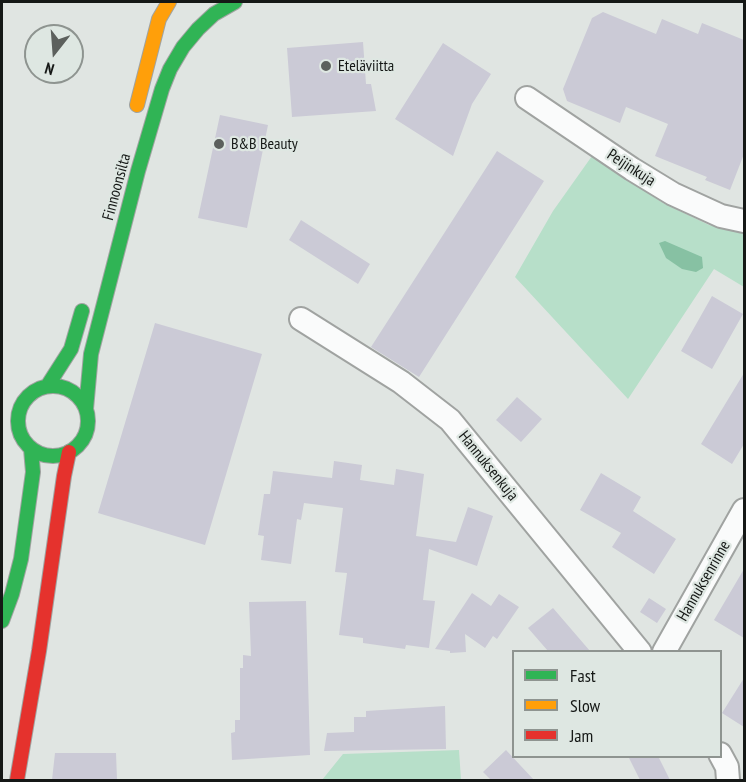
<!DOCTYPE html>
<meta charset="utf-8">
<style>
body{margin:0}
#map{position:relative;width:746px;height:782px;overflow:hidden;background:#e0e5e2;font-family:"PT Sans Narrow",sans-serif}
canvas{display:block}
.frame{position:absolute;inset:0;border:3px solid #151816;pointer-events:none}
.legend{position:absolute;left:512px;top:650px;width:210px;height:108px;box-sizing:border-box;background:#dee7e2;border:2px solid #8e9490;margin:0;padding:8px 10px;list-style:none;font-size:18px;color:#151816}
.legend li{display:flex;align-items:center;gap:12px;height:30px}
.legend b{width:30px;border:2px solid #8e9490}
.north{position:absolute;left:24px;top:24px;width:60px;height:60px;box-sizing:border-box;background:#dee7e2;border:2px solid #8e9490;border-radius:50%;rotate:197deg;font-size:16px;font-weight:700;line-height:24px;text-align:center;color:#151816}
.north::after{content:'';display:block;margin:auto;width:21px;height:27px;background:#5c605d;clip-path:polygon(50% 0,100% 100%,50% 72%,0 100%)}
</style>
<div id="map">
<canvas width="746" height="782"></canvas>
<div class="frame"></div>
<ul class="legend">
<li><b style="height:8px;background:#30b455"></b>Fast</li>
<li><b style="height:8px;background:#ff9f0a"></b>Slow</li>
<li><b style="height:8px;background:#e5322d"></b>Jam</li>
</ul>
<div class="north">N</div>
</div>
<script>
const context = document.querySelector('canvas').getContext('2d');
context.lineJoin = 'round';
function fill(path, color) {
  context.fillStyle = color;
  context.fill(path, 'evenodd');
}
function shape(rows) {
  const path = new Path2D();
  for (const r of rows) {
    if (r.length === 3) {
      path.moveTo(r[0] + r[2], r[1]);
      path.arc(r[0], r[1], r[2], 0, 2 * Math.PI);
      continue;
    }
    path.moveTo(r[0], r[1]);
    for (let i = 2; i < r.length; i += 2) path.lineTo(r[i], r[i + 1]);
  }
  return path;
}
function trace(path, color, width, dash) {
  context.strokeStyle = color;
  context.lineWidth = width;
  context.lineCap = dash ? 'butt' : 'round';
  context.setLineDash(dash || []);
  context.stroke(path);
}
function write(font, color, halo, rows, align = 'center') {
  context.font = font + ' "PT Sans Narrow",sans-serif';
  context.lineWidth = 4.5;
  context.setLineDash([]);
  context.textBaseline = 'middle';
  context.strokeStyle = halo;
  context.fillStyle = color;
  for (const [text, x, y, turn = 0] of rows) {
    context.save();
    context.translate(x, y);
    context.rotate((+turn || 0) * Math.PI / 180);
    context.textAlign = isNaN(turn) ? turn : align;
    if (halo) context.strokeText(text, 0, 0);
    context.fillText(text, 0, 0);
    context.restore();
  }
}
fill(shape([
 [592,156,663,203,709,225,744,232,744,287,714,269,628,399,515,277,553,211],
 [459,750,461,780,322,780,343,754]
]), '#b7dfc9');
fill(shape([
 [665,241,702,257,703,268,696,272,682,269,666,258,659,243]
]), '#87c1a3');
fill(shape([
 [603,12,656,34,662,19,698,34,702,23,744,40,744,154,730,190,705,180,707,177,655,156,668,124,626,107,620,123,567,101,563,89,592,18],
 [363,42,366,84,371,84,376,111,292,117,287,48],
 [443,43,491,74,472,104,453,156,395,119],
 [220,115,268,125,247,228,198,218],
 [497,151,544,181,419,377,371,347],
 [301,220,370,264,358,284,289,240],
 [712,296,743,314,712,369,681,351],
 [155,323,262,354,205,545,98,513],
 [744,373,744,444,732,464,701,444],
 [517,397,542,419,521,442,496,420],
 [334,461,362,465,360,480,394,485,396,469,424,474,416,536,456,542,468,507,493,516,477,566,429,549,423,600,435,601,429,648,406,645,405,649,363,643,363,638,339,635,347,573,335,572,343,508,304,503,301,520,297,519,291,564,261,560,264,536,258,535,264,494,270,494,273,471,332,478],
 [601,473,641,497,633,511,676,539,654,574,612,547,621,533,580,510],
 [744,569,744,638,714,620],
 [472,593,491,606,499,594,519,607,497,639,493,636,485,648,465,634,466,652,450,653,450,651,435,649],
 [649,598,666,609,657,623,640,612],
 [306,601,310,755,232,760,231,733,235,732,235,720,240,720,240,668,243,668,243,655,251,656,249,602],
 [553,608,590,651,548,651,528,628],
 [744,678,744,727,722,713],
 [445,706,446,749,324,751,327,733,354,732,354,717,366,717,366,711],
 [506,750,534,780,491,780,483,772],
 [55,753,116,753,117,780,52,780],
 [628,756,658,756,670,780,640,780]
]), '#cbcad6');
const street = shape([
 [527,98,632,169,673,194,721,216,744,221],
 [301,319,401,382,450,420,640,652],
 [664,652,744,510],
 [720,754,727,767,728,780]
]);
const fast = shape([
 [48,385,71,349,82,311],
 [53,421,35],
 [86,409,91,354,138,171,162,89,170,69,183,47,198,29,214,14,235,2],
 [2,621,12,594,21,559,33,472,31,449]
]);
const slow = shape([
 [137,105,159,19,169,2]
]);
const jam = shape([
 [17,780,39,651,64,476,69,452]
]);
trace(street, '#a0a3a1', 26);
trace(fast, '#a0a3a1', 16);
trace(slow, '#a0a3a1', 16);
trace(jam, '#a0a3a1', 16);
trace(street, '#fafbfb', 22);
trace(fast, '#30b455', 14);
trace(slow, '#ff9f0a', 14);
trace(jam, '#e5322d', 14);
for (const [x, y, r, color] of [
 [326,66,6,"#5c605d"],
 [219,144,6,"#5c605d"]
]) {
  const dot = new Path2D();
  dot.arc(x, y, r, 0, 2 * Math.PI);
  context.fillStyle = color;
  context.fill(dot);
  trace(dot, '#dee7e2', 2);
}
write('16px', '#151816', '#dee7e2', [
 ["Eteläviitta",338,66],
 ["B&B Beauty",231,144]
], 'left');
write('16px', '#151816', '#dee7e2', [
 ["Peijinkuja",631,168,33],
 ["Finnoonsilta",117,187,-75],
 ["Hannuksenkuja",488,466,51],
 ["Hannuksenrinne",704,581,-60]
]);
</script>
